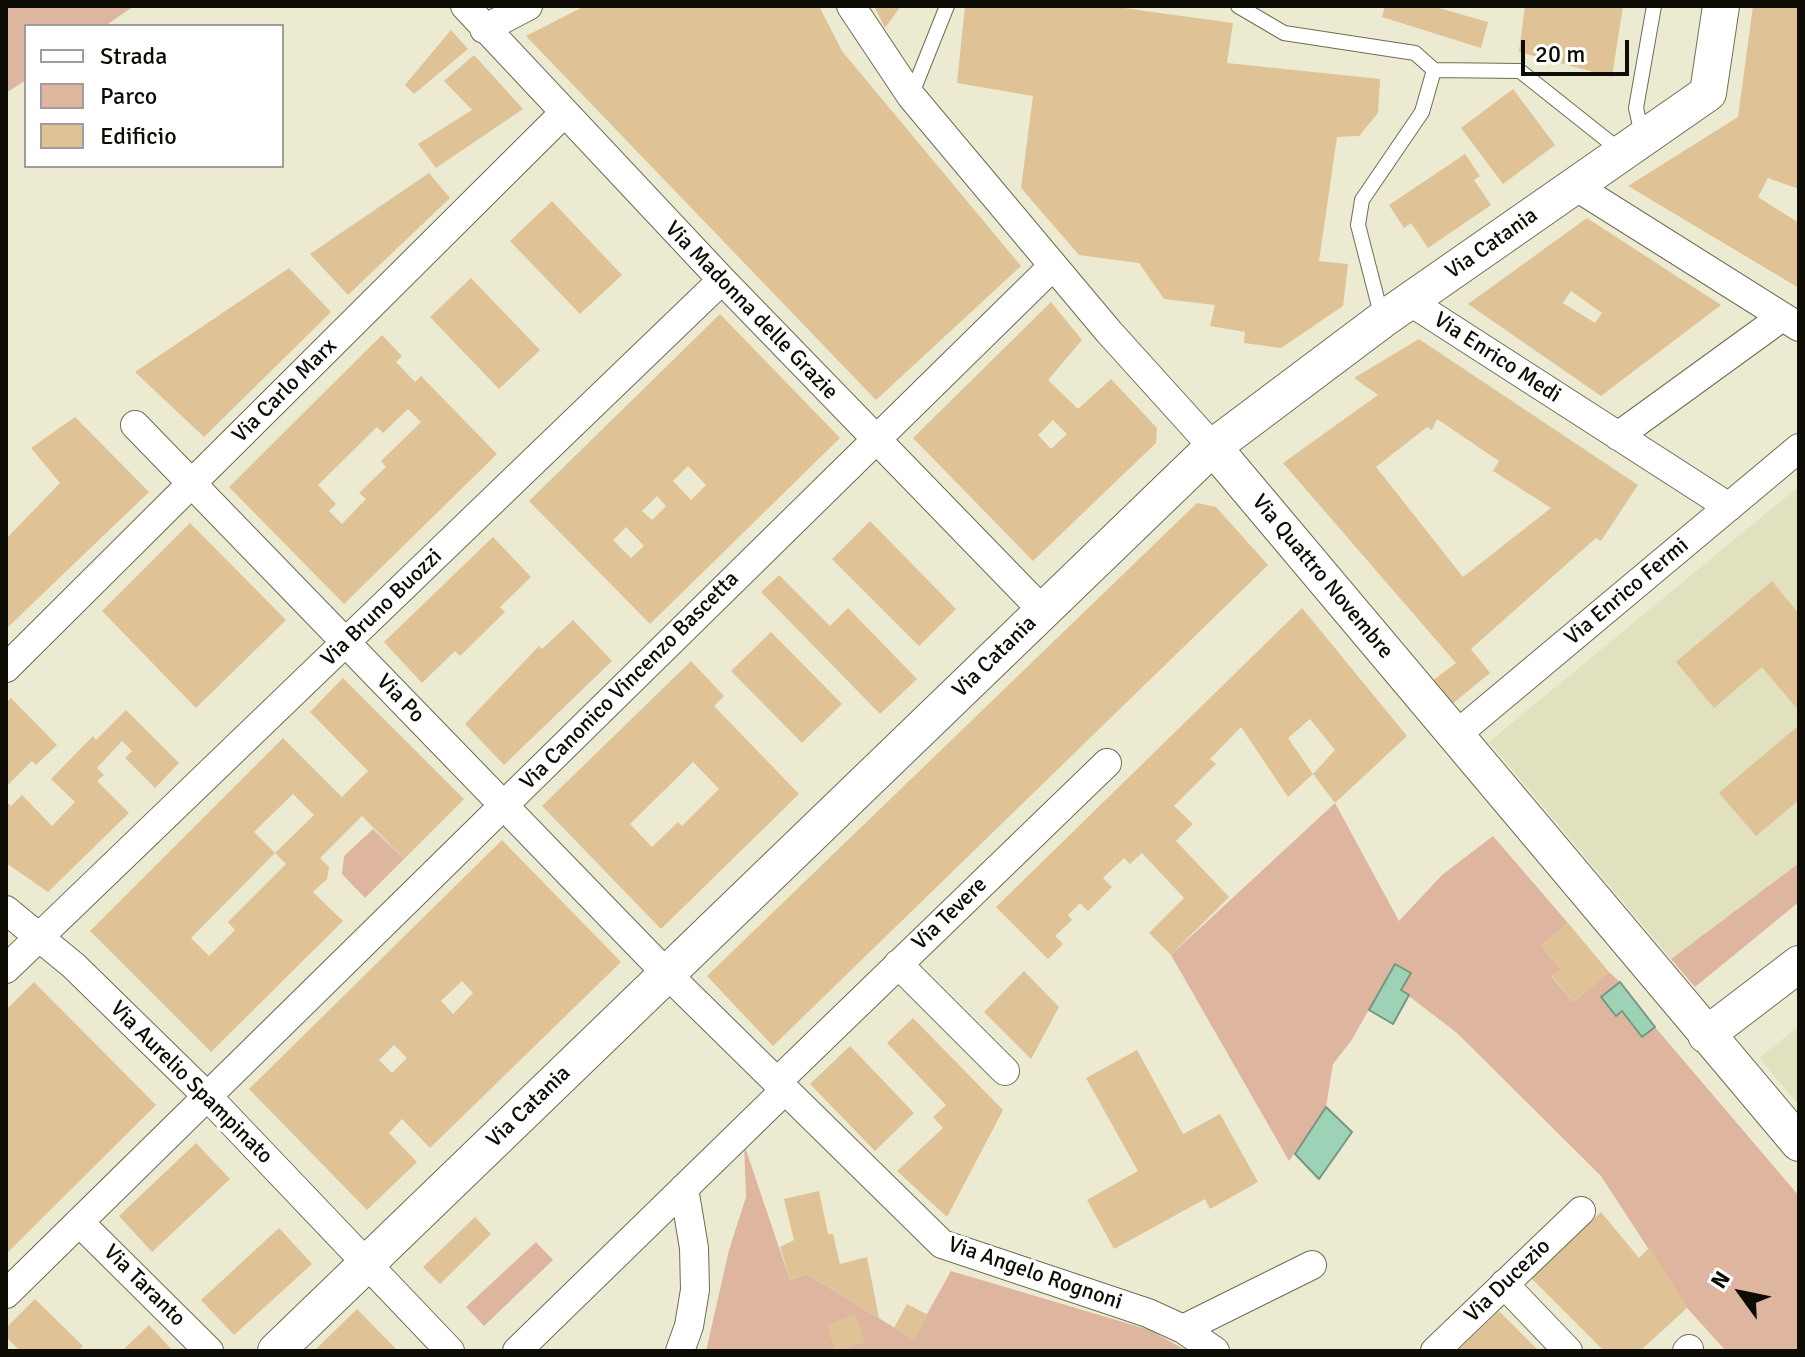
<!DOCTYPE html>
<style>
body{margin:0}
#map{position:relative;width:1805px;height:1357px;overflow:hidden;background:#ecebd1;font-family:Signika,sans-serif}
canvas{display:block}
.frame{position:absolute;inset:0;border:8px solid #0e0d05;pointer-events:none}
.legend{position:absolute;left:24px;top:24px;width:260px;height:144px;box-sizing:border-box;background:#fff;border:2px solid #9f9e9b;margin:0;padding:10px 14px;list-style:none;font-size:24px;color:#0e0d05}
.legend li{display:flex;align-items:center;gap:16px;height:40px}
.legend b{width:40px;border:2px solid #9f9e9b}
.north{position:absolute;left:1701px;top:1253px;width:80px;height:80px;-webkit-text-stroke:6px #fff;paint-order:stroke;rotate:303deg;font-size:22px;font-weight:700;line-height:32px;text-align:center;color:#0e0d05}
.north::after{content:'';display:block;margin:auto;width:28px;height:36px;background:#0e0d05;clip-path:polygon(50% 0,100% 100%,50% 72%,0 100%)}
.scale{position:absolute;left:1521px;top:40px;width:108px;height:36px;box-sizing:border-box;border:4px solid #0e0d05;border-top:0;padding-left:10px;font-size:24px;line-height:28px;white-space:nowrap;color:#0e0d05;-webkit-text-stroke:6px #fff;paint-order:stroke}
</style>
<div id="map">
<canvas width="1805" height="1357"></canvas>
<div class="frame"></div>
<ul class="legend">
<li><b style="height:10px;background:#fff"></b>Strada</li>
<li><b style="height:22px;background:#deb6a0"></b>Parco</li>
<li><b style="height:22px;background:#dfc295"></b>Edificio</li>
</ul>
<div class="north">N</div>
<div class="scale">20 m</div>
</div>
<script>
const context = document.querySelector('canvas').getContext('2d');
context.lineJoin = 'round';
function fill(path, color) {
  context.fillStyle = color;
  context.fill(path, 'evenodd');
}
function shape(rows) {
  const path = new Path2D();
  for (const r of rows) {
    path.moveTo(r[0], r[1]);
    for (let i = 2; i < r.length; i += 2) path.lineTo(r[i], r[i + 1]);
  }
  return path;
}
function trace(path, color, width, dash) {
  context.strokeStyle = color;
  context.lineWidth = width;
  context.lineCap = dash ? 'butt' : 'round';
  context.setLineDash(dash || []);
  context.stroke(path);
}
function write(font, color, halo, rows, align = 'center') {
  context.font = font + ' Signika,sans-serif';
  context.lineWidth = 7;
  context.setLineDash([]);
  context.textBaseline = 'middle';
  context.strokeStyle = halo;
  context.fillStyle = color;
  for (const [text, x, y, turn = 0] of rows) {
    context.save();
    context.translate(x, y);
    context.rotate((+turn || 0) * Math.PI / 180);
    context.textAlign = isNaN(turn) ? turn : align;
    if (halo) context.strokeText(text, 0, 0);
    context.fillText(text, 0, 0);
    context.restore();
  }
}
fill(shape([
 [1799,486,1799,863,1671,959,1489,742],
 [1799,1026,1799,1105,1759,1058]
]), '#e2e1bf');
fill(shape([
 [6,6,134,6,105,26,26,26,26,80,6,93],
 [1335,803,1399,921,1442,875,1493,836,1568,923,1541,946,1561,969,1552,977,1573,1002,1609,972,1620,982,1601,998,1615,1015,1622,1011,1642,1037,1655,1027,1799,1196,1799,1351,1726,1351,1687,1308,1601,1176,1457,1033,1401,990,1411,973,1395,964,1351,1041,1333,1064,1326,1107,1289,1161,1171,955],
 [373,829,404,859,365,898,342,874,344,856],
 [1799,863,1799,902,1695,987,1671,959],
 [744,1144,790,1280,807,1274,913,1339,951,1271,1150,1330,1187,1351,706,1351,729,1250,746,1197],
 [536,1242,553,1260,484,1326,466,1307]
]), '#deb6a0');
const water = shape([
 [1395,964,1411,973,1401,990,1409,995,1393,1024,1369,1010,1395,964],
 [1620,982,1655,1027,1642,1037,1622,1011,1616,1016,1601,997,1620,982],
 [1326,1107,1352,1132,1319,1179,1295,1154,1326,1107]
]);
fill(water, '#9ed2b6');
trace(water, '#739781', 2);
fill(shape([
 [585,6,819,6,842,51,1021,266,876,400,526,36],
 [874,6,901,6,885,28],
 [965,6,1109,6,1233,23,1227,63,1380,79,1378,113,1359,136,1337,137,1319,261,1348,264,1343,306,1281,348,1244,343,1245,332,1210,326,1215,305,1164,299,1139,263,1079,255,1021,188,1033,96,957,83],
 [1385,6,1432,6,1488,22,1481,48,1382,17],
 [1525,6,1623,6,1612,77,1519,52],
 [1753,6,1799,6,1799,189,1768,178,1758,197,1799,223,1799,288,1628,186,1738,117],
 [451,30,468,49,414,94,405,85],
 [474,55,523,109,436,168,418,144,472,110,444,81],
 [1513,89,1555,145,1503,184,1461,128],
 [1465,154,1480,176,1474,180,1491,205,1428,248,1411,223,1404,228,1389,205],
 [429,173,450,198,348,295,310,254],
 [552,201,622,275,580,314,510,241],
 [1587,218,1721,305,1601,396,1468,304],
 [1571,291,1602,313,1595,323,1563,303],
 [289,268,331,312,204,437,135,372],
 [471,278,540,350,499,389,430,317],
 [1051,302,1082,340,1048,380,1078,409,1111,379,1157,428,1156,443,1033,561,913,438],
 [1053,420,1067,434,1051,449,1038,435],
 [720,314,840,438,650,624,529,501],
 [688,466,706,485,691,500,673,481],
 [657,496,666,506,652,520,642,511],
 [626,527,644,546,631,558,613,540],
 [382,335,402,356,396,362,415,382,421,376,497,454,344,604,229,487],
 [408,409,421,422,381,461,386,467,359,493,366,499,342,524,329,511,336,504,318,485,377,427,383,433],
 [1419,339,1638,485,1601,541,1596,538,1471,649,1490,673,1451,705,1432,681,1456,663,1283,463,1378,395,1354,378],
 [1437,419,1499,461,1493,471,1551,508,1463,577,1376,467,1427,427,1432,430],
 [75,417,149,492,6,629,6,539,60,483,31,448],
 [1197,503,1216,507,1268,565,773,1046,707,976],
 [870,521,956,609,919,646,832,559],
 [190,523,286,620,196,708,102,611],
 [493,537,531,577,500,607,505,612,460,656,455,651,422,683,384,642],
 [779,575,830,626,848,608,917,679,880,714,761,592],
 [1772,581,1799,614,1799,711,1762,667,1714,708,1676,662],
 [1302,608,1407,736,1335,803,1313,774,1288,797,1241,727,1210,759,1216,764,1174,806,1193,824,1176,841,1229,897,1171,955,1149,933,1184,898,1142,853,1130,864,1124,858,1103,878,1112,887,1088,911,1080,903,1068,915,1072,920,1055,936,1063,944,1048,959,996,907],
 [1310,719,1335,750,1313,774,1288,738],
 [573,620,612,661,504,765,465,724,539,646,542,649],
 [771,632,842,704,802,743,731,671],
 [691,661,724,696,714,706,799,794,661,929,542,806],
 [693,762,719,789,682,826,678,822,652,847,630,824],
 [343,678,464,799,404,859,362,816,320,858,329,867,327,879,313,892,343,921,211,1052,90,931,283,738,342,797,368,771,310,712],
 [293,794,314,815,275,853,286,864,228,922,235,930,209,956,191,938,275,853,254,832],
 [11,698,57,745,36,765,32,761,6,787,6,703],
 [126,710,179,763,155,788,125,758,132,751,122,741,97,768,104,775,97,781,129,813,48,892,6,863,6,801,11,806,22,795,52,826,75,802,51,779,93,736,96,740],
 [1799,725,1799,800,1756,836,1719,793],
 [502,840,621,962,430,1148,402,1119,389,1133,417,1162,367,1210,249,1089],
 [462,981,473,993,453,1014,441,1001],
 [394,1045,407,1058,392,1073,379,1060],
 [1568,923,1609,972,1573,1002,1552,976,1561,969,1541,946],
 [1024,971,1059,1007,1031,1059,984,1012],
 [34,982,156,1105,6,1254,6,1010],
 [913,1018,1003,1110,947,1217,897,1171,943,1128,933,1117,946,1105,887,1043],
 [850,1046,914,1113,875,1151,810,1084],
 [1137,1050,1183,1134,1220,1114,1258,1182,1210,1209,1205,1199,1114,1249,1087,1200,1138,1171,1086,1078],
 [196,1143,230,1179,152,1252,119,1216],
 [819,1191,828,1234,833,1234,840,1264,867,1257,879,1318,807,1274,790,1280,780,1247,794,1240,784,1199],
 [1601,1212,1639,1258,1650,1247,1687,1308,1640,1351,1604,1351,1531,1278],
 [475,1217,491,1234,440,1284,423,1267],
 [279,1228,312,1264,234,1335,201,1300],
 [35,1299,83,1346,78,1351,20,1351,6,1337,6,1328],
 [907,1304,928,1315,914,1340,894,1328],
 [357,1309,398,1351,314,1351],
 [1499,1311,1539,1351,1457,1351],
 [855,1314,865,1342,836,1351,826,1325],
 [149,1325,173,1351,122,1351]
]), '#dfc295');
const service = shape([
 [1238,6,1284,33,1415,53,1434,70,1520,71,1622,152],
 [911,96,947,6],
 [1642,135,1636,108,1654,6],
 [1382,318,1358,225,1362,200,1422,112,1434,70]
]);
const minor = shape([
 [465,6,722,280,1043,611],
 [851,6,911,96,1109,332,1213,447],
 [484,29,528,6],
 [1575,186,1799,327],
 [1409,301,1729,507],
 [135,425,666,973,942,1244,1148,1313,1183,1329,1312,1265],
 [1618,436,1782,317],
 [6,668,564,113],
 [1456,735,1799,448],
 [6,910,74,966,208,1097,450,1351],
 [898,964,1005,1071],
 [6,969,722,280],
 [777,1082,1107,763],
 [79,1222,209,1351],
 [1504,1284,1568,1351],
 [6,1294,1053,266],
 [1183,1329,1215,1351],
 [517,1351,785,1090],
 [680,1351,689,1326,695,1290,694,1248,684,1188],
 [1435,1351,1581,1211],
 [1687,1351,1689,1349]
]);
const tertiary = shape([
 [1213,447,1799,1143],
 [1706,1035,1799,964],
 [276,1351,1213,447,1382,320,1708,93,1721,6]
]);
trace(service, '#6e6d56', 16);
trace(minor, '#6e6d56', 30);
trace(tertiary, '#6e6d56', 38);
trace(service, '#fff', 14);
trace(minor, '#fff', 28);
trace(tertiary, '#fff', 36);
write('22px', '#0e0d05', '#fff', [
 ["Via Catania",1492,244,-35],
 ["Via Madonna delle Grazie",751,311,46],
 ["Via Enrico Medi",1497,358,33],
 ["Via Carlo Marx",285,391,-45],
 ["Via Quattro Novembre",1322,577,50],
 ["Via Enrico Fermi",1627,592,-40],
 ["Via Bruno Buozzi",382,608,-44],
 ["Via Catania",995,657,-44],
 ["Via Canonico Vincenzo Bascetta",630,681,-45],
 ["Via Po",400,699,46],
 ["Via Tevere",950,914,-44],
 ["Via Aurelio Spampinato",191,1083,45],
 ["Via Catania",529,1107,-44],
 ["Via Angelo Rognoni",1035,1274,19],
 ["Via Ducezio",1508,1281,-44],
 ["Via Taranto",144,1286,45]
]);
</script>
